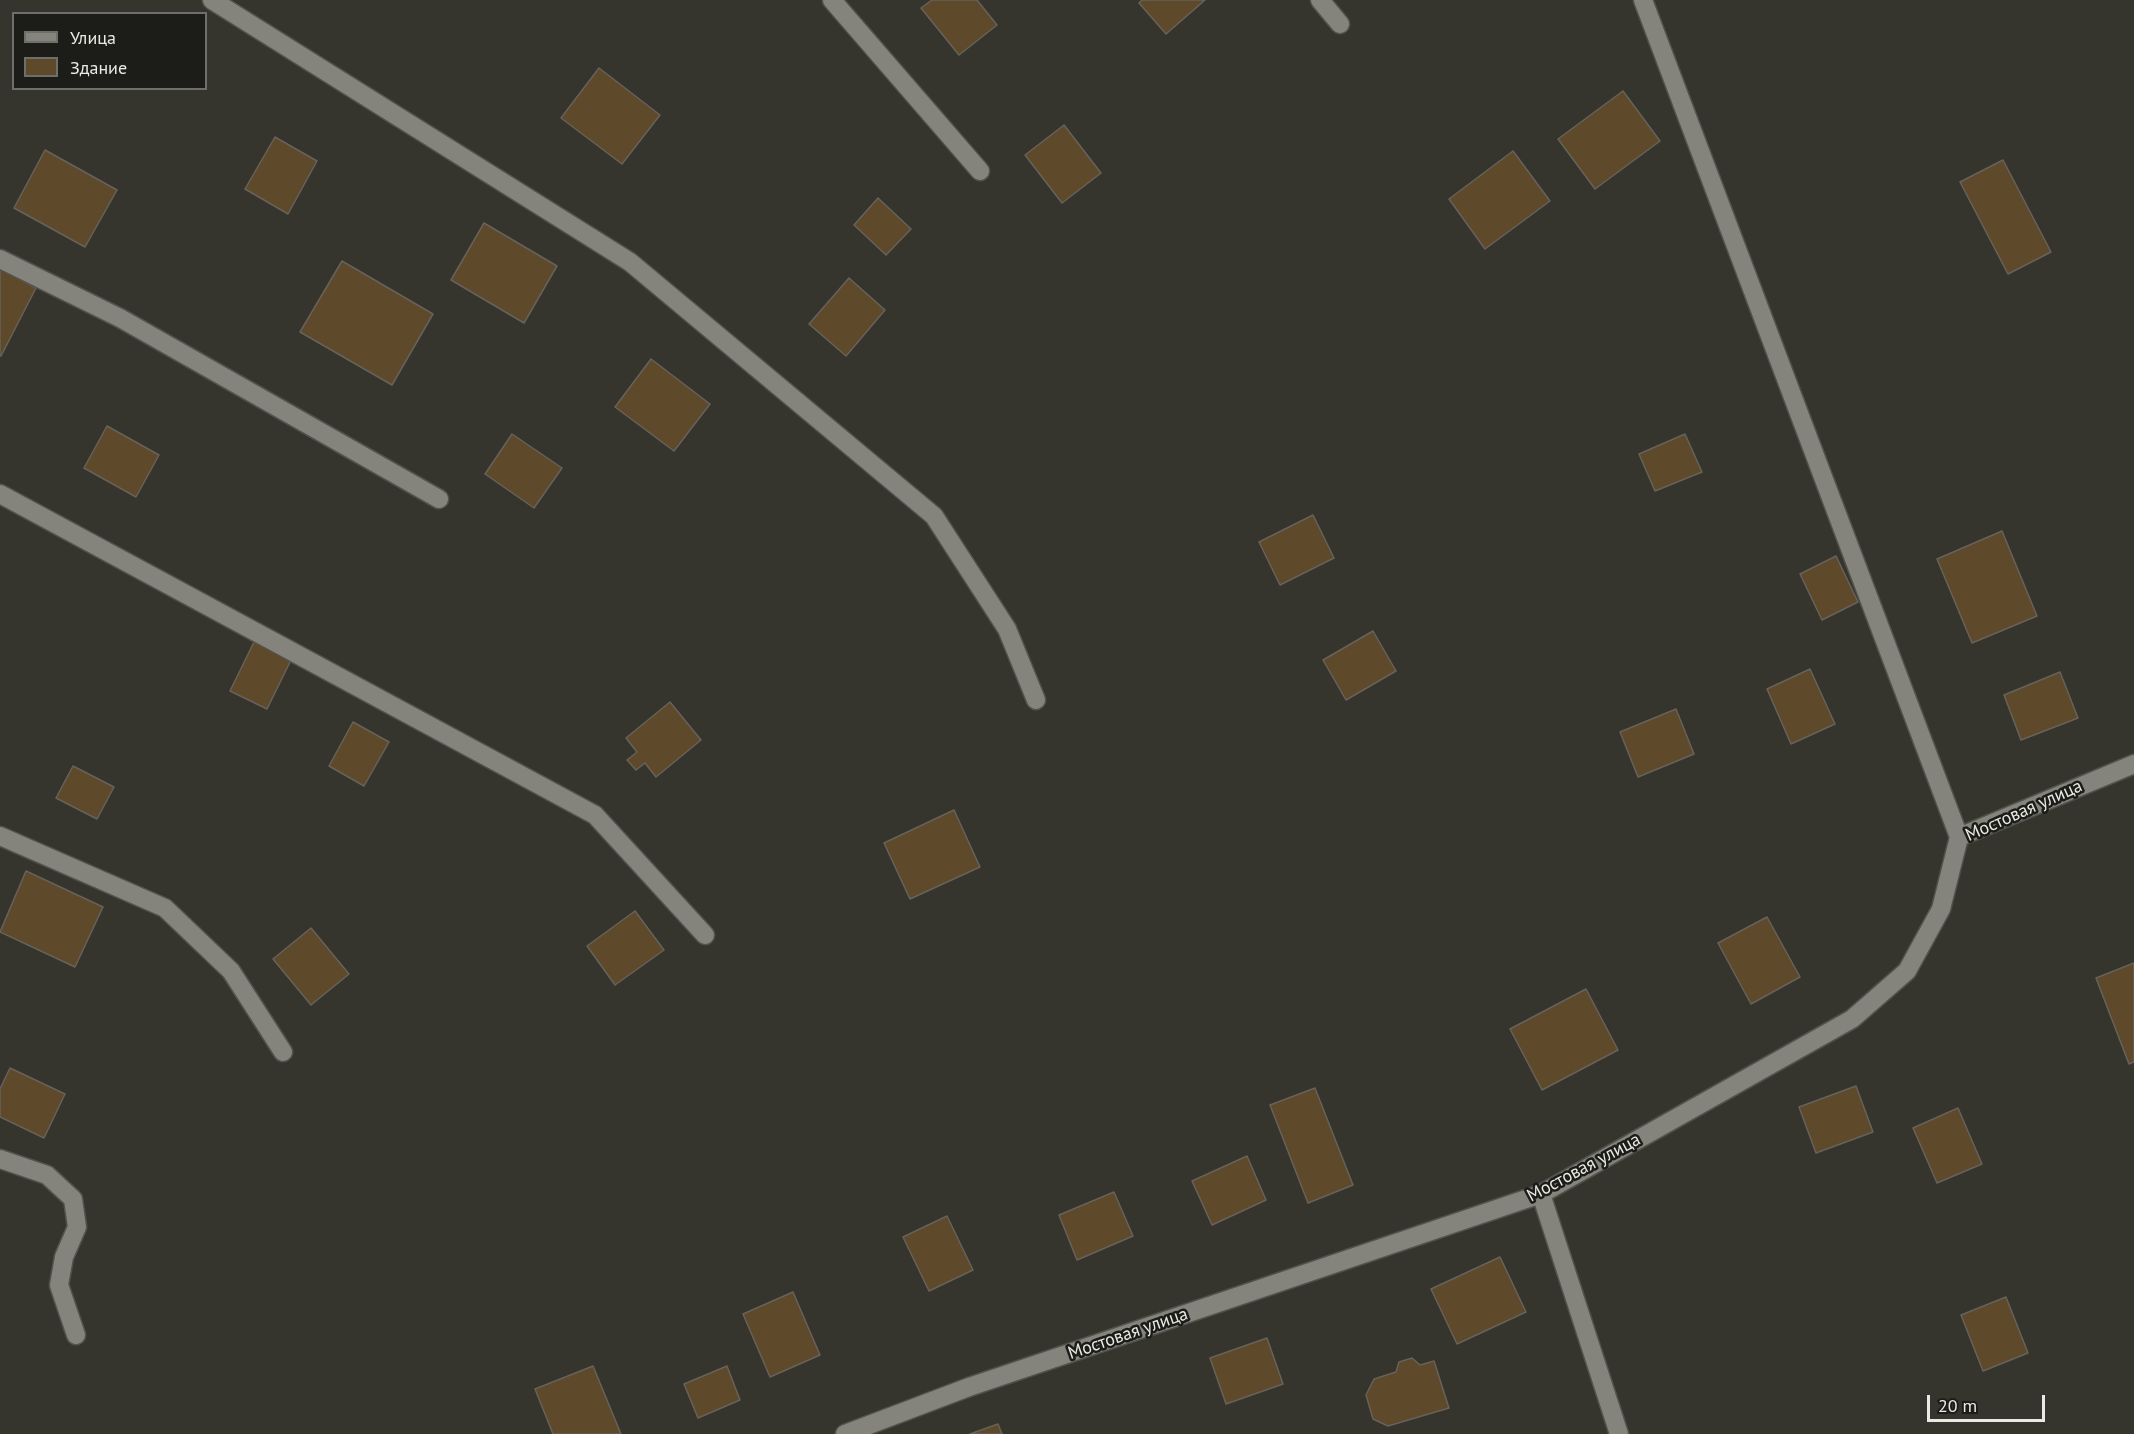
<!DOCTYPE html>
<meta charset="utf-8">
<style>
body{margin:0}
#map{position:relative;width:2134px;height:1434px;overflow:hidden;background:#35352d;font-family:"PT Sans",sans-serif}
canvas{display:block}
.legend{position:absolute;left:12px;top:12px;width:195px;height:78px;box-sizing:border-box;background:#1c1c19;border:2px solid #6e6e6b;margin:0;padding:8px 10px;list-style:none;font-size:18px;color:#eaeae5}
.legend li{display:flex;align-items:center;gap:12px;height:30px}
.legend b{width:30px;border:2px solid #6e6e6b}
.scale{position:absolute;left:1927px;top:1395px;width:118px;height:27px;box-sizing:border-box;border:3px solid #eaeae5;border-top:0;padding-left:8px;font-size:18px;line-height:21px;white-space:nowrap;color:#eaeae5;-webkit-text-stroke:4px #1c1c19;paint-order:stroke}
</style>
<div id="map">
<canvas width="2134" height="1434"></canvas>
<ul class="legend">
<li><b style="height:8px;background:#84847c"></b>Улица</li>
<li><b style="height:16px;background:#5e492a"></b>Здание</li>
</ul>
<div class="scale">20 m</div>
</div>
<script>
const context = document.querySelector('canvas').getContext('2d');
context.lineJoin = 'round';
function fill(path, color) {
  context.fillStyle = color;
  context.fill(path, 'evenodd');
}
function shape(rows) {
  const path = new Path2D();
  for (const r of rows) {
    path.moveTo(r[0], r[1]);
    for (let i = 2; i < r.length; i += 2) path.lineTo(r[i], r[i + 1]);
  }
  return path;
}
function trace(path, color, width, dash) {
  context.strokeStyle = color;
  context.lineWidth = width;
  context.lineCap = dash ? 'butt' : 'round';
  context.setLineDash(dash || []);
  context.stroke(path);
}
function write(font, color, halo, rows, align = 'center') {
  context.font = font + ' "PT Sans",sans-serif';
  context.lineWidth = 5;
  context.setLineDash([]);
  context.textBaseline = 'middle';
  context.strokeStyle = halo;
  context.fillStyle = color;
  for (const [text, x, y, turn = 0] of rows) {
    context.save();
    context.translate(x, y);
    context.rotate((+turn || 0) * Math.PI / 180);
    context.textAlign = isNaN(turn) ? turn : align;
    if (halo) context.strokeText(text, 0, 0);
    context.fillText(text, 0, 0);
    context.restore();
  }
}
const building = shape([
 [932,0,977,0,997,25,959,55,921,8,932,0],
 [1142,0,1205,0,1166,34,1139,3,1142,0],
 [599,68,660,115,622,164,561,118,599,68],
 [1623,91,1660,141,1595,189,1558,139,1623,91],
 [1064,125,1101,173,1062,203,1025,155,1064,125],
 [275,137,317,161,288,214,245,189,275,137],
 [45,150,117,190,85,247,14,208,45,150],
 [1513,151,1550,201,1485,249,1449,199,1513,151],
 [2003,160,2051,252,2008,274,1960,182,2003,160],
 [878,198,911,229,886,255,854,225,878,198],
 [484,223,557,266,524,323,451,280,484,223],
 [342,261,433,314,392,385,300,332,342,261],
 [0,269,36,288,1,356,0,356,0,269],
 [849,278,885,310,846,356,809,324,849,278],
 [651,359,710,404,674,451,615,407,651,359],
 [107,426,159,455,136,497,84,468,107,426],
 [512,434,562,468,534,508,485,474,512,434],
 [1685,434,1702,472,1655,491,1639,454,1685,434],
 [1313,515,1334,558,1280,585,1259,542,1313,515],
 [2002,531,2037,616,1972,643,1937,559,2002,531],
 [1836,556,1858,602,1822,620,1800,574,1836,556],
 [1373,631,1396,671,1346,700,1323,660,1373,631],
 [254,642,291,660,267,709,230,691,254,642],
 [1810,669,1835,724,1791,744,1767,689,1810,669],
 [2060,672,2078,718,2021,740,2004,695,2060,672],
 [670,702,701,740,656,777,645,763,636,770,627,760,637,752,626,738,670,702],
 [1676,709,1694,754,1638,777,1620,732,1676,709],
 [353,722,389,742,364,786,329,766,353,722],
 [73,766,114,787,97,819,56,798,73,766],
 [954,810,980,867,910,899,884,843,954,810],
 [26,871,103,907,75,967,0,932,26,871],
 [635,911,664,950,615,985,587,946,635,911],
 [1767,917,1800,977,1751,1004,1718,943,1767,917],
 [311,928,349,974,311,1005,273,959,311,928],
 [2134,963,2134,1062,2129,1064,2096,978,2134,963],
 [1586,989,1618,1050,1542,1090,1510,1029,1586,989],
 [10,1068,65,1094,44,1138,0,1117,0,1089,10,1068],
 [1856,1086,1873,1132,1816,1153,1799,1107,1856,1086],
 [1315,1088,1353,1185,1308,1203,1270,1105,1315,1088],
 [1958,1108,1982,1164,1937,1183,1913,1128,1958,1108],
 [1247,1156,1266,1200,1212,1225,1192,1181,1247,1156],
 [1114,1192,1133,1236,1077,1260,1059,1215,1114,1192],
 [947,1216,973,1270,929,1291,903,1237,947,1216],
 [1500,1257,1526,1312,1457,1344,1431,1289,1500,1257],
 [793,1292,820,1355,770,1377,743,1314,793,1292],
 [2006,1297,2028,1353,1983,1371,1961,1315,2006,1297],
 [1267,1338,1283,1384,1226,1404,1210,1358,1267,1338],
 [1412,1358,1420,1365,1434,1361,1449,1408,1388,1426,1373,1419,1366,1395,1374,1379,1396,1372,1399,1362,1412,1358],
 [593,1366,621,1434,553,1434,535,1389,593,1366],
 [727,1366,740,1400,698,1418,684,1384,727,1366],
 [998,1424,1002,1434,970,1434,998,1424]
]);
fill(building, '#5e492a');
trace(building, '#67625b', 1.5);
const lane = shape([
 [0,259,120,318,439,499]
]);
const street = shape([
 [212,0,630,262,934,516,1007,629,1036,700],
 [832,0,980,171],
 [1320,0,1340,24],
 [1643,0,1959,837],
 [0,494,595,815,705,935],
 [0,836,165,908,231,971,283,1052],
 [0,1159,47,1175,73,1199,77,1227,64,1257,59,1285,76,1335],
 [1541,1194,1619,1434],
 [845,1434,969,1387,1541,1194,1852,1019,1907,971,1941,909,1959,837,2134,764]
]);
trace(lane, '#52524c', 21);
trace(street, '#52524c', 21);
trace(lane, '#84847c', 18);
trace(street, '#84847c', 18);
write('18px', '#eaeae5', '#1c1c19', [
 ["Мостовая улица",2024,811,-24],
 ["Мостовая улица",1584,1168,-28],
 ["Мостовая улица",1128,1334,-19]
]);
</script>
